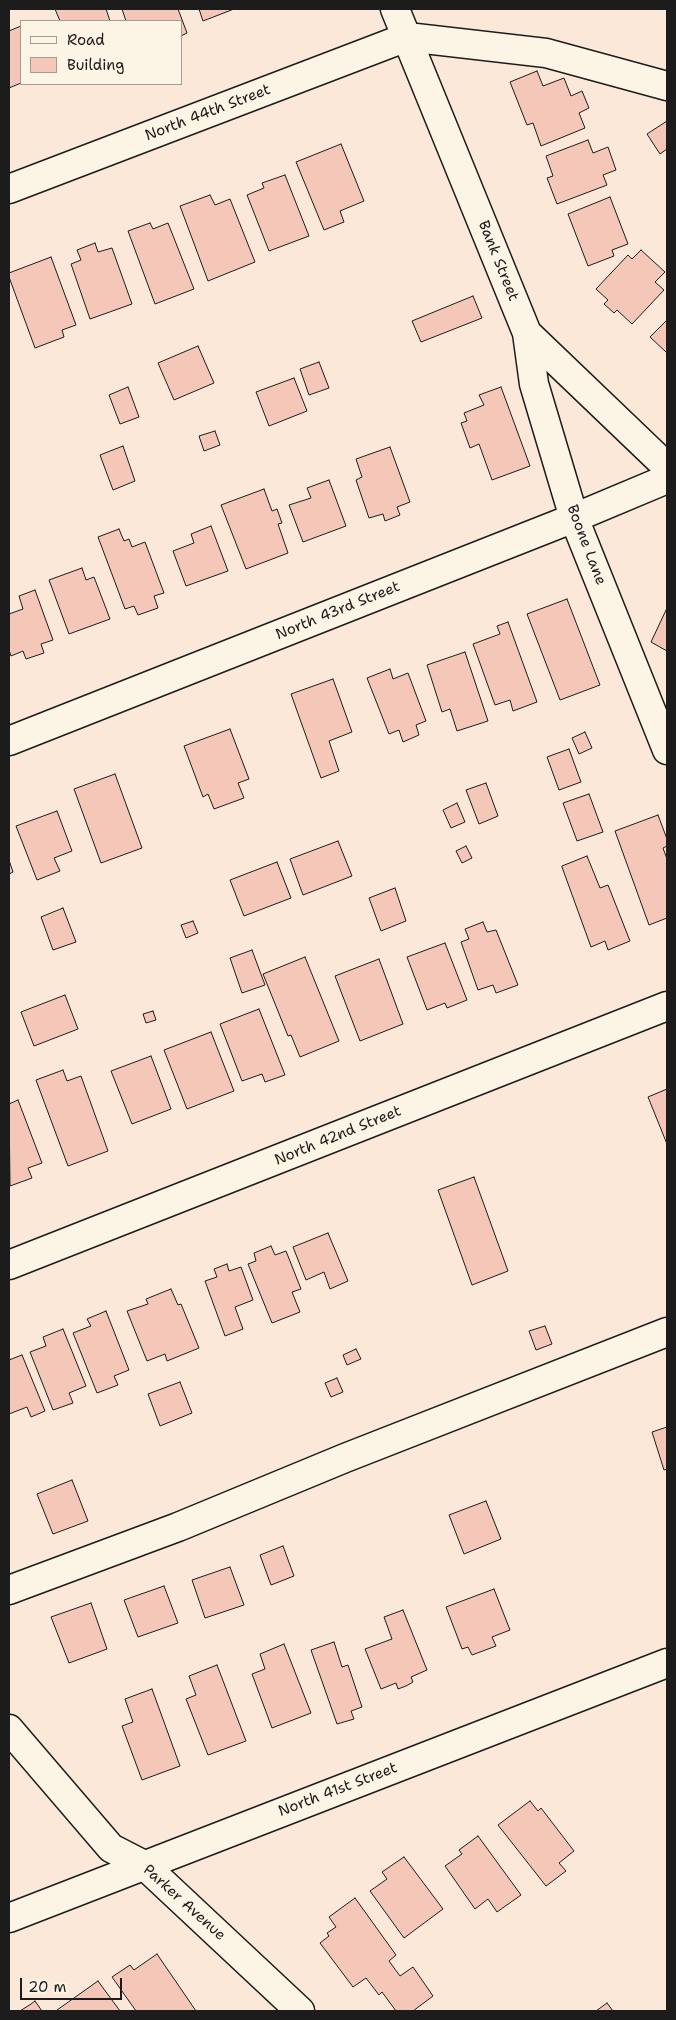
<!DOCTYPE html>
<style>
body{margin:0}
#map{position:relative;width:676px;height:2020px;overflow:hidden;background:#fbe8d8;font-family:"Shantell Sans",sans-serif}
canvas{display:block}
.frame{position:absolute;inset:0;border:10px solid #1c1c1c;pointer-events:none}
.legend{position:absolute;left:20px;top:20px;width:162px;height:65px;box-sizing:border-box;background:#fcf5e5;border:1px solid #a29e95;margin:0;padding:6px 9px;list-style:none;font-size:15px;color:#1c1c1c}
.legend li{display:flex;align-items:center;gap:10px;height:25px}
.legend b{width:25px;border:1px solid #a29e95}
.scale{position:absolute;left:20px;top:1978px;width:102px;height:22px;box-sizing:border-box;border:2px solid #1c1c1c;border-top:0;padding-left:6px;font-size:15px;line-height:18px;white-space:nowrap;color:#1c1c1c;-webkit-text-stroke:4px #fcf5e5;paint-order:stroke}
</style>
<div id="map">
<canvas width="676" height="2020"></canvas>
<div class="frame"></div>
<ul class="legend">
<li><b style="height:6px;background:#fcf5e5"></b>Road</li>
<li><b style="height:14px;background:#f4c7b8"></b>Building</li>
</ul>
<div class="scale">20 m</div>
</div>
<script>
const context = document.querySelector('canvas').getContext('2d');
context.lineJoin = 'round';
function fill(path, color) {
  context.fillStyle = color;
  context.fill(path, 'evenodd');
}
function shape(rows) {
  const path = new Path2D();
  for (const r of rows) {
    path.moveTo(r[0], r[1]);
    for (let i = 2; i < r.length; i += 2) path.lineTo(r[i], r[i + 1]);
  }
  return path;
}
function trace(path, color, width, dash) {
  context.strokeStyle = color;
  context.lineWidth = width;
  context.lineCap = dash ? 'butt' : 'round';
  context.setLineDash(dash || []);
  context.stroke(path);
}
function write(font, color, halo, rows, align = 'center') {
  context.font = font + ' "Shantell Sans",sans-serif';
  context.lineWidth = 4;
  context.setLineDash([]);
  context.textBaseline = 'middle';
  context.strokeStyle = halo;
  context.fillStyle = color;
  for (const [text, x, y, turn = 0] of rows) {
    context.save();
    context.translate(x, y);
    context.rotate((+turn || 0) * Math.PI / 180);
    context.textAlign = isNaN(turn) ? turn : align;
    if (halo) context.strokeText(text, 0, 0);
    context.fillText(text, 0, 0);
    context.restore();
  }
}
const building = shape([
 [55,9,106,9,110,21,60,21,55,9],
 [122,9,178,9,187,33,181,36,181,21,126,21,122,9],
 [199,9,234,9,203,21,199,9],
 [21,26,21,83,9,88,9,31,21,26],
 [537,71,543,86,564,78,571,96,582,91,589,108,579,113,585,128,541,146,533,123,527,125,510,82,537,71],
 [667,121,667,149,660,154,647,134,667,121],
 [588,140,593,153,608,147,616,170,603,175,607,185,557,204,547,178,553,176,546,156,588,140],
 [341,144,364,201,340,211,344,222,324,230,296,162,341,144],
 [285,175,309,236,269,251,247,195,264,188,262,183,285,175],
 [210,195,215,205,230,199,255,262,208,281,180,206,210,195],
 [610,197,628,244,612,250,614,256,588,266,568,214,610,197],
 [150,223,153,229,168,223,194,289,155,304,128,231,150,223],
 [95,243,98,252,112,248,132,304,90,319,71,264,81,260,77,250,95,243],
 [641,250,665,272,655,282,664,290,632,324,617,310,614,313,604,304,608,300,596,289,628,255,632,259,641,250],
 [51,257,76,325,62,330,64,337,35,348,9,277,9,273,51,257],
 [473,296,482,318,421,342,412,321,473,296],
 [667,320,667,353,650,337,667,320],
 [198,346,214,383,174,400,158,363,198,346],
 [319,362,329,388,309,395,300,369,319,362],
 [294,378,307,411,269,426,256,392,294,378],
 [128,387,139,417,120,424,109,395,128,387],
 [501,387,530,466,492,480,479,444,470,448,461,423,467,421,464,413,484,405,479,395,501,387],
 [215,431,220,445,204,451,199,436,215,431],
 [123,446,135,481,113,490,100,455,123,446],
 [390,447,410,502,397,507,400,515,385,521,383,514,369,518,356,480,362,477,356,459,390,447],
 [329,480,346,526,303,542,289,505,311,498,307,488,329,480],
 [264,489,272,511,277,509,282,523,278,524,288,553,246,569,221,505,264,489],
 [211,526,228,571,186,586,173,551,194,543,191,534,211,526],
 [119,529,124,541,129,539,132,547,145,542,164,593,154,596,158,608,138,615,134,606,125,609,98,537,119,529],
 [82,568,86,580,94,577,110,619,69,634,49,580,82,568],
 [35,590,53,640,41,644,44,653,26,659,23,651,11,656,9,650,9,614,23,609,19,596,35,590],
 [567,599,600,685,560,700,527,614,567,599],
 [667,608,667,651,651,642,667,608],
 [508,622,537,702,513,711,510,700,495,705,473,644,500,634,497,626,508,622],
 [465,652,488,721,457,731,450,709,442,712,427,665,465,652],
 [390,669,393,679,408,673,426,721,416,725,419,735,403,742,399,730,389,734,367,678,390,669],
 [333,679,352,732,329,741,339,771,321,778,291,694,333,679],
 [230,729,249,779,238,783,244,798,214,809,208,794,203,797,184,746,230,729],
 [585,732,592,748,579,754,572,738,585,732],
 [569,749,581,782,559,790,547,757,569,749],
 [115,774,142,848,101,863,74,789,115,774],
 [486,783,498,816,479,824,466,790,486,783],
 [589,794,603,832,577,841,563,803,589,794],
 [457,803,465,822,451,828,443,810,457,803],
 [57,811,72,851,54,858,60,871,37,880,16,826,57,811],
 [658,815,667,839,667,846,663,848,667,859,667,918,649,925,615,831,658,815],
 [338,841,352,876,303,895,290,859,338,841],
 [466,846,472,858,462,863,456,851,466,846],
 [587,856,600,888,608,885,630,941,608,950,605,941,591,947,562,867,562,866,587,856],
 [9,860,13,872,9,874,9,860],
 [277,862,291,898,244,916,230,880,277,862],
 [395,888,406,921,381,931,369,898,395,888],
 [63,908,76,942,53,950,41,917,63,908],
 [193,921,198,933,186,938,181,925,193,921],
 [483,922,487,932,496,930,518,985,496,993,493,985,478,990,461,942,469,939,465,929,483,922],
 [445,943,467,1000,447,1008,445,1003,427,1010,407,957,445,943],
 [252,950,265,985,242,993,230,958,252,950],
 [305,957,339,1041,300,1057,291,1035,288,1036,263,974,305,957],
 [379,959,403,1024,360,1041,335,976,379,959],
 [65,995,78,1029,34,1046,21,1012,65,995],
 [259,1009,285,1075,265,1082,262,1074,242,1081,220,1024,259,1009],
 [153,1011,156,1020,146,1023,143,1014,153,1011],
 [211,1032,234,1091,187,1109,164,1050,211,1032],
 [151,1056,171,1109,132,1124,111,1071,151,1056],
 [63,1070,67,1081,81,1076,108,1151,68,1166,36,1080,63,1070],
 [667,1089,667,1144,648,1097,667,1089],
 [18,1100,42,1163,28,1168,32,1178,10,1186,9,1104,18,1100],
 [474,1177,508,1271,472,1285,438,1190,474,1177],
 [328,1233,348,1281,330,1289,324,1272,306,1280,293,1247,328,1233],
 [271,1246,275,1255,286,1251,301,1289,292,1292,300,1312,272,1323,248,1264,256,1261,254,1253,271,1246],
 [227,1264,229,1271,241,1267,253,1300,235,1307,243,1329,225,1336,205,1281,217,1277,214,1269,227,1264],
 [171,1289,178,1305,181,1304,199,1348,167,1361,165,1354,147,1361,127,1311,148,1304,146,1299,171,1289],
 [106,1311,129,1370,114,1376,118,1385,97,1393,73,1333,91,1326,87,1319,106,1311],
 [545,1326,552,1344,536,1350,529,1331,545,1326],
 [63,1329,86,1386,69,1393,73,1403,53,1410,30,1352,46,1346,43,1337,63,1329],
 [356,1349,361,1359,347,1365,343,1355,356,1349],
 [22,1355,45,1411,31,1417,27,1407,9,1414,9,1360,22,1355],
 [337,1378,343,1392,331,1397,325,1383,337,1378],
 [180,1382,192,1413,160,1426,148,1394,180,1382],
 [667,1427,667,1469,664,1470,652,1432,667,1427],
 [72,1480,88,1521,53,1534,37,1494,72,1480],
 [486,1501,501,1539,464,1554,449,1515,486,1501],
 [283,1546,294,1576,271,1585,260,1555,283,1546],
 [230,1567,244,1605,205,1618,192,1580,230,1567],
 [164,1586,178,1623,138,1637,124,1600,164,1586],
 [494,1589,510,1630,492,1637,496,1646,472,1655,468,1647,462,1649,446,1607,494,1589],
 [91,1603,107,1649,69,1663,51,1617,91,1603],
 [403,1610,427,1670,411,1677,413,1682,406,1686,398,1689,396,1683,381,1689,365,1649,392,1639,384,1617,403,1610],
 [334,1642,342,1667,348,1665,362,1707,351,1711,354,1719,337,1724,311,1650,334,1642],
 [284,1644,311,1713,272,1728,252,1674,265,1669,260,1654,284,1644],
 [217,1665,246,1741,208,1755,186,1699,196,1695,189,1676,217,1665],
 [152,1689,180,1766,142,1780,122,1726,133,1722,125,1699,152,1689],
 [530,1801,538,1811,541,1808,574,1851,559,1863,566,1871,546,1886,498,1825,530,1801],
 [478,1836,521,1895,497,1912,488,1899,475,1909,445,1866,462,1854,459,1850,478,1836],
 [404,1857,443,1909,404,1938,370,1891,387,1879,382,1872,404,1857],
 [355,1898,396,1955,389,1961,400,1976,413,1967,433,1996,413,2011,396,2011,382,1992,379,1995,366,1978,353,1987,320,1943,329,1936,327,1933,336,1927,329,1917,355,1898],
 [157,1954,196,2011,136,2011,112,1977,130,1965,134,1970,157,1954],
 [98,1981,120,2011,58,2011,57,2010,98,1981],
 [35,2001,42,2011,20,2011,31,2004,35,2001],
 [607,2003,613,2011,596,2011,607,2003]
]);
fill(building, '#f4c7b8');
trace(building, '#1c1c1c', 1);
const minor = shape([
 [395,9,527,333,667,467],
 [9,189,407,37,546,53,667,86],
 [527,333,534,384,574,518,667,750],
 [9,741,574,518,667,479],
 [9,1265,667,1006],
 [9,1590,178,1527,345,1458,667,1332],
 [9,1729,111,1848,144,1865,300,2011],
 [9,1918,667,1663]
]);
trace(minor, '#1c1c1c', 31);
trace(minor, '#fcf5e5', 28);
write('15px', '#1c1c1c', '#fcf5e5', [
 ["North 44th Street",208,113,-21],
 ["Bank Street",498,261,68],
 ["Boone Lane",586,545,69],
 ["North 43rd Street",338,611,-22],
 ["North 42nd Street",338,1136,-22],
 ["North 41st Street",338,1790,-21],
 ["Parker Avenue",184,1903,42]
]);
</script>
